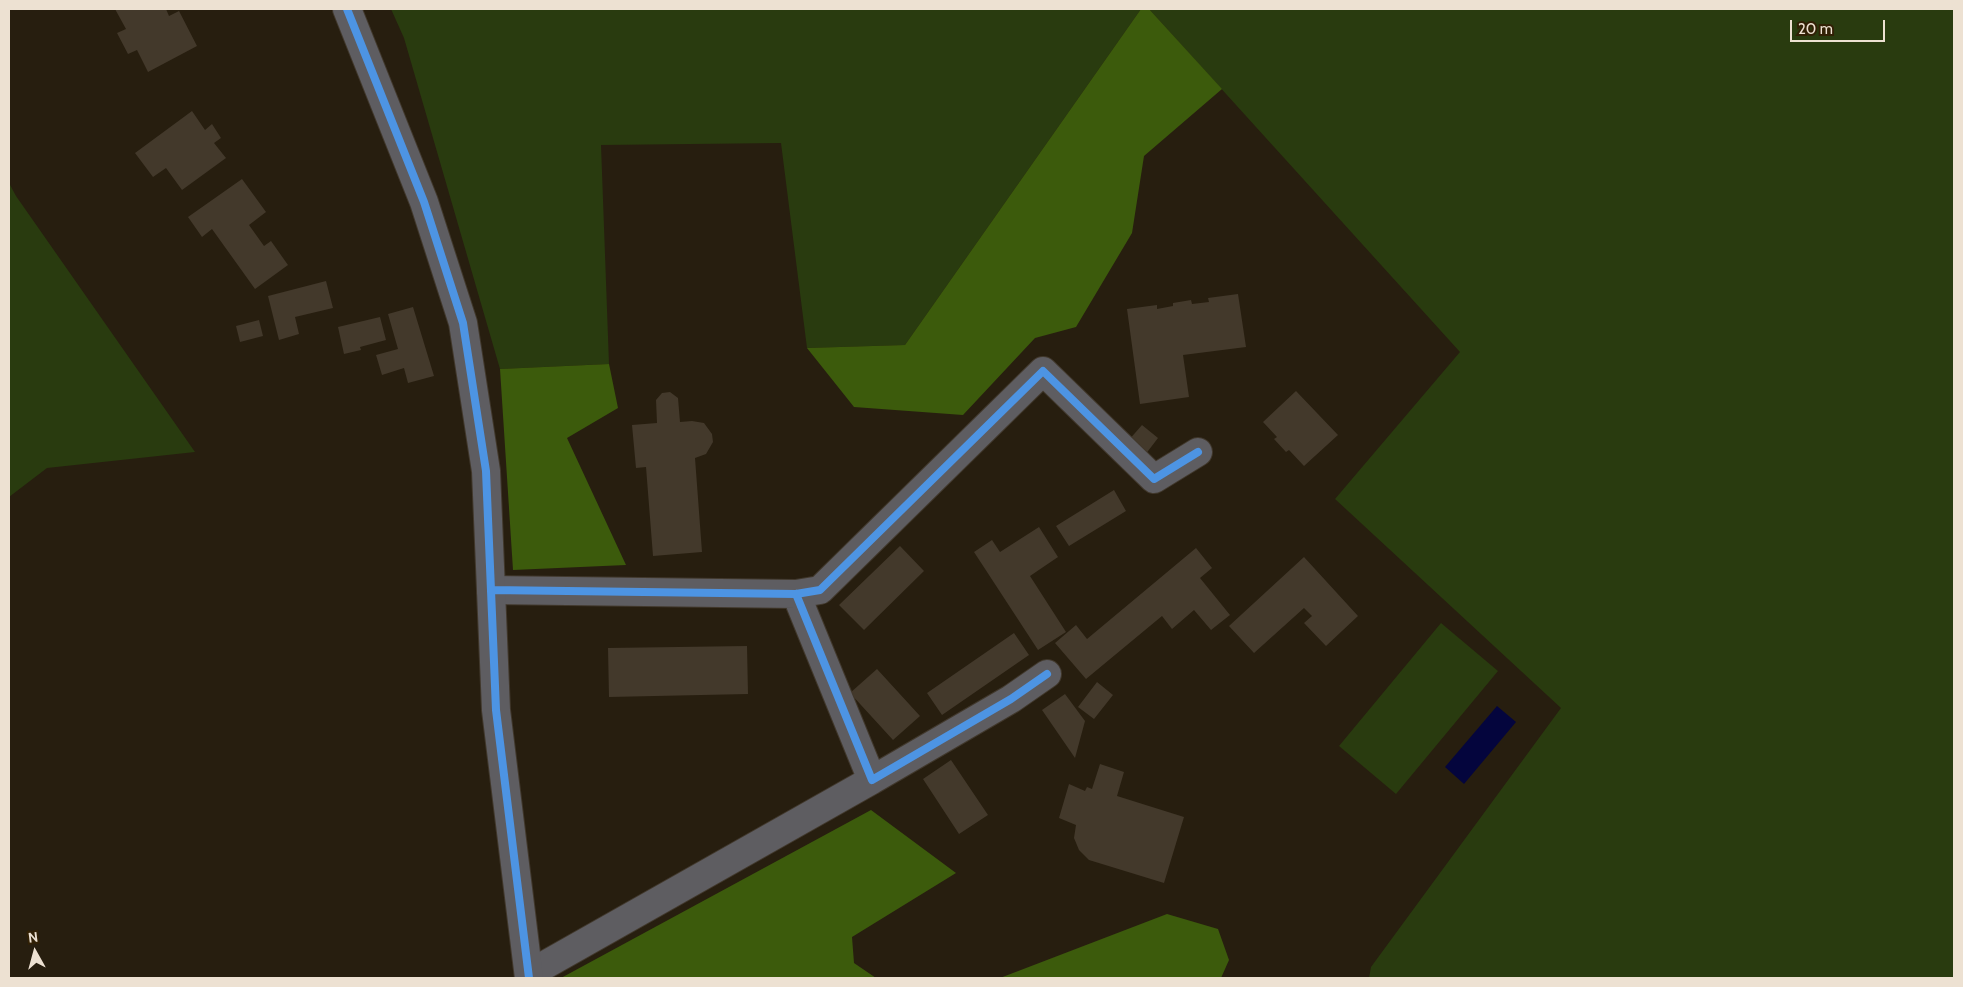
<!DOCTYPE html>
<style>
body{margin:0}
#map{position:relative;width:1963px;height:987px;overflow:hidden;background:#271e0f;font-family:Cabin,sans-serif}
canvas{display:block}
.frame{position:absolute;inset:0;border:10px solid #ede1d2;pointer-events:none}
.north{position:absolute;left:10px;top:927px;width:50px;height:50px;-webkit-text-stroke:4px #312005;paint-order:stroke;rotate:353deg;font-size:14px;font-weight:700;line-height:20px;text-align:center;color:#ede1d2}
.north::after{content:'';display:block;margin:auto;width:18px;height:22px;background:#ede1d2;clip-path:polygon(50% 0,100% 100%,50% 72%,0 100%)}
.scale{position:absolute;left:1790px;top:20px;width:95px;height:22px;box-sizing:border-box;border:2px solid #ede1d2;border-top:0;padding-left:6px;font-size:15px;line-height:18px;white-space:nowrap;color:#ede1d2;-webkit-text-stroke:4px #312005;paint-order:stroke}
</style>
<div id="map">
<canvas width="1963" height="987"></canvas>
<div class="frame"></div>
<div class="north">N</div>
<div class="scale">20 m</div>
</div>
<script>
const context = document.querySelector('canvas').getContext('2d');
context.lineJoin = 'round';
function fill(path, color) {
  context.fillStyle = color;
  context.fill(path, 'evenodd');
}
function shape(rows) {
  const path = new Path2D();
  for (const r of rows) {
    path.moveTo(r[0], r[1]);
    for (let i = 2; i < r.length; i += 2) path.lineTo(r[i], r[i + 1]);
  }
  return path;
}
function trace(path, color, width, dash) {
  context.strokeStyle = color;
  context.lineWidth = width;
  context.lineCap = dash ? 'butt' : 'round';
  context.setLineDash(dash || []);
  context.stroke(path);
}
fill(shape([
 [391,9,1141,9,905,345,807,348,781,143,601,145,609,364,500,369,404,38],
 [1149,9,1954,9,1954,978,1369,978,1371,967,1561,708,1335,499,1460,352],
 [9,183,16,196,195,452,47,468,9,497],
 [1441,623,1498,671,1396,794,1339,746]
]), '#293b0f');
fill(shape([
 [1141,9,1149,9,1222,89,1144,156,1132,233,1076,327,1035,338,963,415,854,407,807,348,905,345],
 [609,364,618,408,567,438,626,565,513,570,500,369],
 [871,810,956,873,852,937,854,963,876,978,561,978],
 [1167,914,1218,929,1229,960,1221,978,1000,978]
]), '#3c5b0c');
fill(shape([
 [1497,706,1516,722,1464,784,1445,767]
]), '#04053d');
fill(shape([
 [115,9,166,9,169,16,179,11,197,46,148,72,137,50,128,54,117,33,126,29],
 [192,111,205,130,212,124,221,138,214,143,226,158,182,190,166,168,153,177,135,153],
 [242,179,266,212,249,225,264,246,271,241,288,265,255,289,212,229,202,237,188,217],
 [326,281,333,308,295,317,299,334,279,340,268,296],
 [1238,294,1246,347,1183,355,1189,397,1140,404,1127,309,1157,305,1157,309,1173,306,1173,303,1191,300,1192,304,1209,302,1208,298],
 [413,307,434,376,408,383,404,368,382,375,376,355,398,349,388,314],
 [380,317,386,340,360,347,361,350,344,354,338,327],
 [259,320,263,336,240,342,236,326],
 [1296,391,1338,435,1304,466,1289,450,1286,452,1274,439,1277,437,1263,422],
 [670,392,678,398,680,422,692,421,704,423,712,434,713,442,706,454,695,458,702,552,653,556,646,467,636,468,632,425,657,423,656,400,662,393],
 [1142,425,1158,438,1145,455,1128,441],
 [1114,490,1126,511,1069,546,1056,526],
 [1039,527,1058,557,1030,576,1066,632,1038,650,974,552,992,540,1000,552],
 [900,546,924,571,864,630,839,605],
 [1196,548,1212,568,1200,578,1230,615,1211,630,1194,610,1172,629,1162,616,1086,679,1055,643,1076,625,1087,639],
 [1304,557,1358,616,1326,646,1304,623,1312,616,1304,608,1254,653,1229,626],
 [1014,633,1029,655,942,715,927,693],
 [747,646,748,694,609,697,608,648],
 [877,669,920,716,893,740,850,693],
 [1097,682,1113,695,1094,719,1078,707],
 [1065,694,1085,721,1075,758,1042,710],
 [951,760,988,815,959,834,923,779],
 [1100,764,1124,772,1117,796,1184,817,1164,883,1089,860,1079,850,1074,838,1076,825,1059,818,1069,784,1085,791,1087,787,1092,789]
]), '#43392b');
const minor = shape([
 [491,590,796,594,820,590,1043,371,1154,479,1198,452],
 [796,594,872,780,1011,699,1047,674],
 [529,974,872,780]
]);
const tertiary = shape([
 [347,9,424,202,463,323,486,471,496,710,529,978]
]);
trace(minor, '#41382c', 30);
trace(tertiary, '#41382c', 30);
trace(minor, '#5e5d61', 28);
trace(tertiary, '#5e5d61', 28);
trace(shape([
 [347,9,424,202,463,323,486,471,496,710,529,978],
 [491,590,796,594,820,590,1043,371,1154,479,1198,452],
 [796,594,872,780,1011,699,1047,674]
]), '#4d94e3', 8);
</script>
